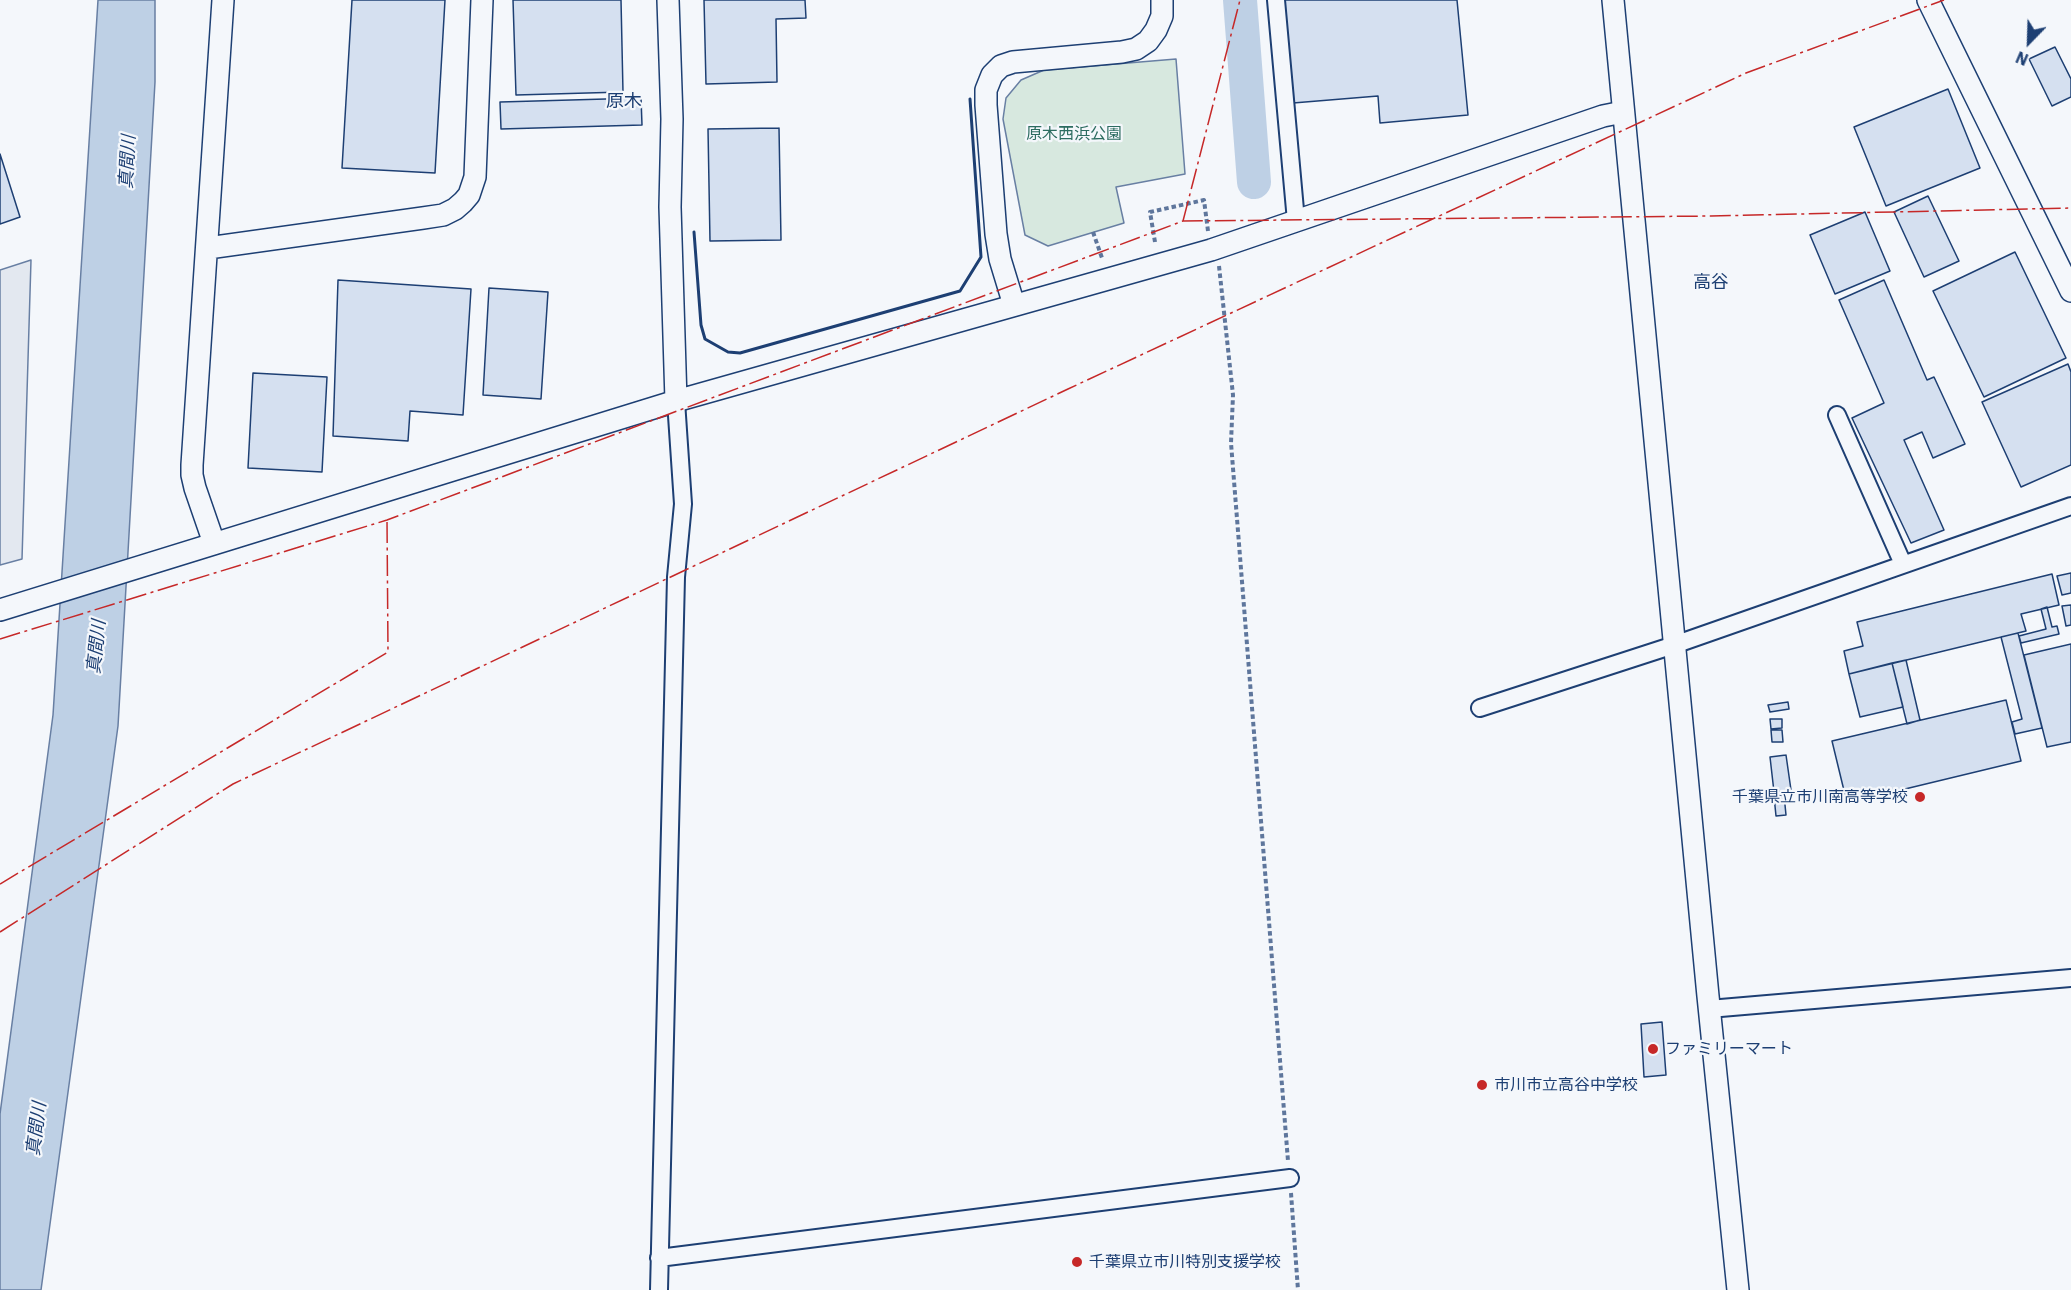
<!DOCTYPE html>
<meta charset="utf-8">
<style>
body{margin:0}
#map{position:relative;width:2071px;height:1290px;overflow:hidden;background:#f4f7fb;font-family:"IBM Plex Sans",sans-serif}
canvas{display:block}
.north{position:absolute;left:1999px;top:12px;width:60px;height:60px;-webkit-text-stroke:4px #f4f7fb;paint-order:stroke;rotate:203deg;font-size:16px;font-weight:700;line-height:24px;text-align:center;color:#1d3f73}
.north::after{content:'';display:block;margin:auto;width:21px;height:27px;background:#1d3f73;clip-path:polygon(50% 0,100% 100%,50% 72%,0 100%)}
</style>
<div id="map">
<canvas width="2071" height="1290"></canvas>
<div class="north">N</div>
</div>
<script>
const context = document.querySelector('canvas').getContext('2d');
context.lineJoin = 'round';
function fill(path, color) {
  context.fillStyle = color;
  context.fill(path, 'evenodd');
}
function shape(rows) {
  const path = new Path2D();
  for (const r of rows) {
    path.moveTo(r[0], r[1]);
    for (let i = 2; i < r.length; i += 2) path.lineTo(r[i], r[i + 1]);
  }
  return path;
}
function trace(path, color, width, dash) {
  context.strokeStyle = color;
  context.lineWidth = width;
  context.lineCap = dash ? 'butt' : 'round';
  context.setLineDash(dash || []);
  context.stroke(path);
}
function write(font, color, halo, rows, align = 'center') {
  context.font = font + ' "IBM Plex Sans","Noto Sans JP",sans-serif';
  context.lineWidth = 4.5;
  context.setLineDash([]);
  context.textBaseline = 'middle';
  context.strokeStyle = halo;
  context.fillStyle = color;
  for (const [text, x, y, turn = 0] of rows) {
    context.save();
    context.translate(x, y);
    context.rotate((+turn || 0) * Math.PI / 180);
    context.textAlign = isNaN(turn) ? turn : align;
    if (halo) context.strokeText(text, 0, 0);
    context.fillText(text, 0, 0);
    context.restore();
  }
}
const green = shape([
 [1176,59,1185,174,1116,187,1124,223,1048,246,1025,235,1003,119,1006,98,1021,80,1044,70,1176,59]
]);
fill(green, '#d7e8df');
trace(green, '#687fa3', 1.5);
const parking = shape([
 [31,260,22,559,0,565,0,270,31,260]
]);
fill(parking, '#e3e8f0');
trace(parking, '#687fa3', 1.5);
const water = shape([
 [98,0,155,0,155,82,118,726,41,1290,0,1290,0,1114,53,715,98,0]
]);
fill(water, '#bed0e5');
trace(water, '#687fa3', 1.5);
trace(shape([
 [1240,0,1254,182]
]), '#bed0e5', 34);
const building = shape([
 [352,0,445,0,435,173,342,168,352,0],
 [513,0,621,0,623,92,516,95,513,0],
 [704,0,805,0,806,18,776,19,777,82,706,84,704,0],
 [1284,0,1457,0,1468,115,1380,123,1378,96,1293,103,1284,0],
 [2055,47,2071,79,2071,97,2052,106,2029,59,2055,47],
 [1948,89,1980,168,1886,206,1854,127,1948,89],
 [641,98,642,125,501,129,500,102,641,98],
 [779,128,781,240,710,241,708,129,779,128],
 [0,154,20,217,0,224,0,154],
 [1928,196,1959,261,1924,277,1894,212,1928,196],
 [1865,212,1890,271,1835,294,1810,235,1865,212],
 [2015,252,2066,358,1984,397,1933,291,2015,252],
 [338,280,471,289,463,415,410,411,408,441,333,436,338,280],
 [1884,280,1927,380,1934,377,1965,444,1933,458,1922,432,1904,440,1944,530,1911,543,1852,418,1884,403,1839,300,1884,280],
 [489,288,548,292,541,399,483,395,489,288],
 [2068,364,2071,372,2071,465,2021,487,1982,402,2068,364],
 [253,373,327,377,322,472,248,468,253,373],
 [2071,573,2071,593,2062,595,2057,576,2071,573],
 [2052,574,2059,605,2021,614,2026,631,1849,674,1844,651,1863,646,1857,622,2052,574],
 [2071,605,2071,625,2066,626,2062,606,2071,605],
 [2047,607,2052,627,2057,626,2059,634,2021,643,2019,636,2046,629,2041,609,2047,607],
 [2018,633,2042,728,2015,734,2012,722,2022,719,2001,637,2018,633],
 [2071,644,2071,742,2047,747,2024,655,2071,644],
 [1906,660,1920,720,1907,724,1892,663,1906,660],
 [1892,663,1903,707,1860,717,1849,674,1892,663],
 [2006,700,2021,761,1847,803,1832,741,2006,700],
 [1788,702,1789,709,1770,712,1768,705,1788,702],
 [1770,719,1782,719,1782,728,1771,729,1770,719],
 [1771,730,1782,730,1783,742,1772,742,1771,730],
 [1786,755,1791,790,1774,792,1770,757,1786,755],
 [1784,795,1786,815,1776,816,1774,796,1784,795],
 [1662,1022,1666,1075,1644,1077,1641,1024,1662,1022]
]);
fill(building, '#d5e0f0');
trace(building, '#1d3f73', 1.5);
const minor = shape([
 [1276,0,1296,221],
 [1837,415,1903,564],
 [1480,708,1674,645,2071,506],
 [1709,1009,2071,978],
 [659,1258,1290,1178],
 [659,1290,676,577,683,504,676,401]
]);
const tertiary = shape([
 [668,0,672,119,670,207,676,401],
 [1613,0,1708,996,1738,1290],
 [1928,0,2071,291],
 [208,248,423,218,443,215,455,209,463,202,469,195,475,177,482,0],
 [1014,305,1000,259,996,234,986,105,986,90,992,75,1001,66,1013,62,1122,52,1136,49,1148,41,1156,30,1162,16,1162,0],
 [214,543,195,488,192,475,192,465,223,0],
 [0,610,676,401,1211,250,1603,116,1623,112]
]);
trace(minor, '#1d3f73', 20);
trace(tertiary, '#1d3f73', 24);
trace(shape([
 [1093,232,1102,258],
 [1155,242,1150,212,1204,200,1208,231],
 [1219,266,1233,395,1231,443,1288,1161],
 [1291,1193,1298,1290]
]), '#5e769c', 4, [4.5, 3]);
trace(minor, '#f4f7fb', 16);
trace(tertiary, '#f4f7fb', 21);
trace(shape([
 [694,232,701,325,705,339,728,352,740,353,960,291,981,257,970,99]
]), '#1d3f73', 3);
trace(shape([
 [1183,221,1240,0],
 [0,639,387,520,1183,221,1711,216,2071,208],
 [0,884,388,652,387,520],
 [0,932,233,784,1068,389,1746,73,1944,0]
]), '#c62828', 1.5, [21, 4.5, 3, 4.5]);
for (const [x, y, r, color] of [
 [1920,797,6,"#c62828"],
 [1653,1049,6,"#c62828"],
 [1482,1085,6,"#c62828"],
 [1077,1262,6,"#c62828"]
]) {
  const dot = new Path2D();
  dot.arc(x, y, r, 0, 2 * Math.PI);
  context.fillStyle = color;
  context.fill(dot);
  trace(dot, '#f4f7fb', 2);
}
write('16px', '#2c6c60', '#f4f7fb', [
 ["原木西浜公園",1074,134]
]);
write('16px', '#1d3f73', '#f4f7fb', [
 ["千葉県立市川南高等学校",1908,797,"right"],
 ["ファミリーマート",1665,1049],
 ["市川市立高谷中学校",1494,1085],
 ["千葉県立市川特別支援学校",1089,1262]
], 'left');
write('18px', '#1d3f73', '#f4f7fb', [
 ["原木",624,102],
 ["高谷",1711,283]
]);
write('italic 18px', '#1d3f73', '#f4f7fb', [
 ["真間川",128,162,-87],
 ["真間川",97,647,-84],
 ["真間川",37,1129,-83]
]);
</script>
